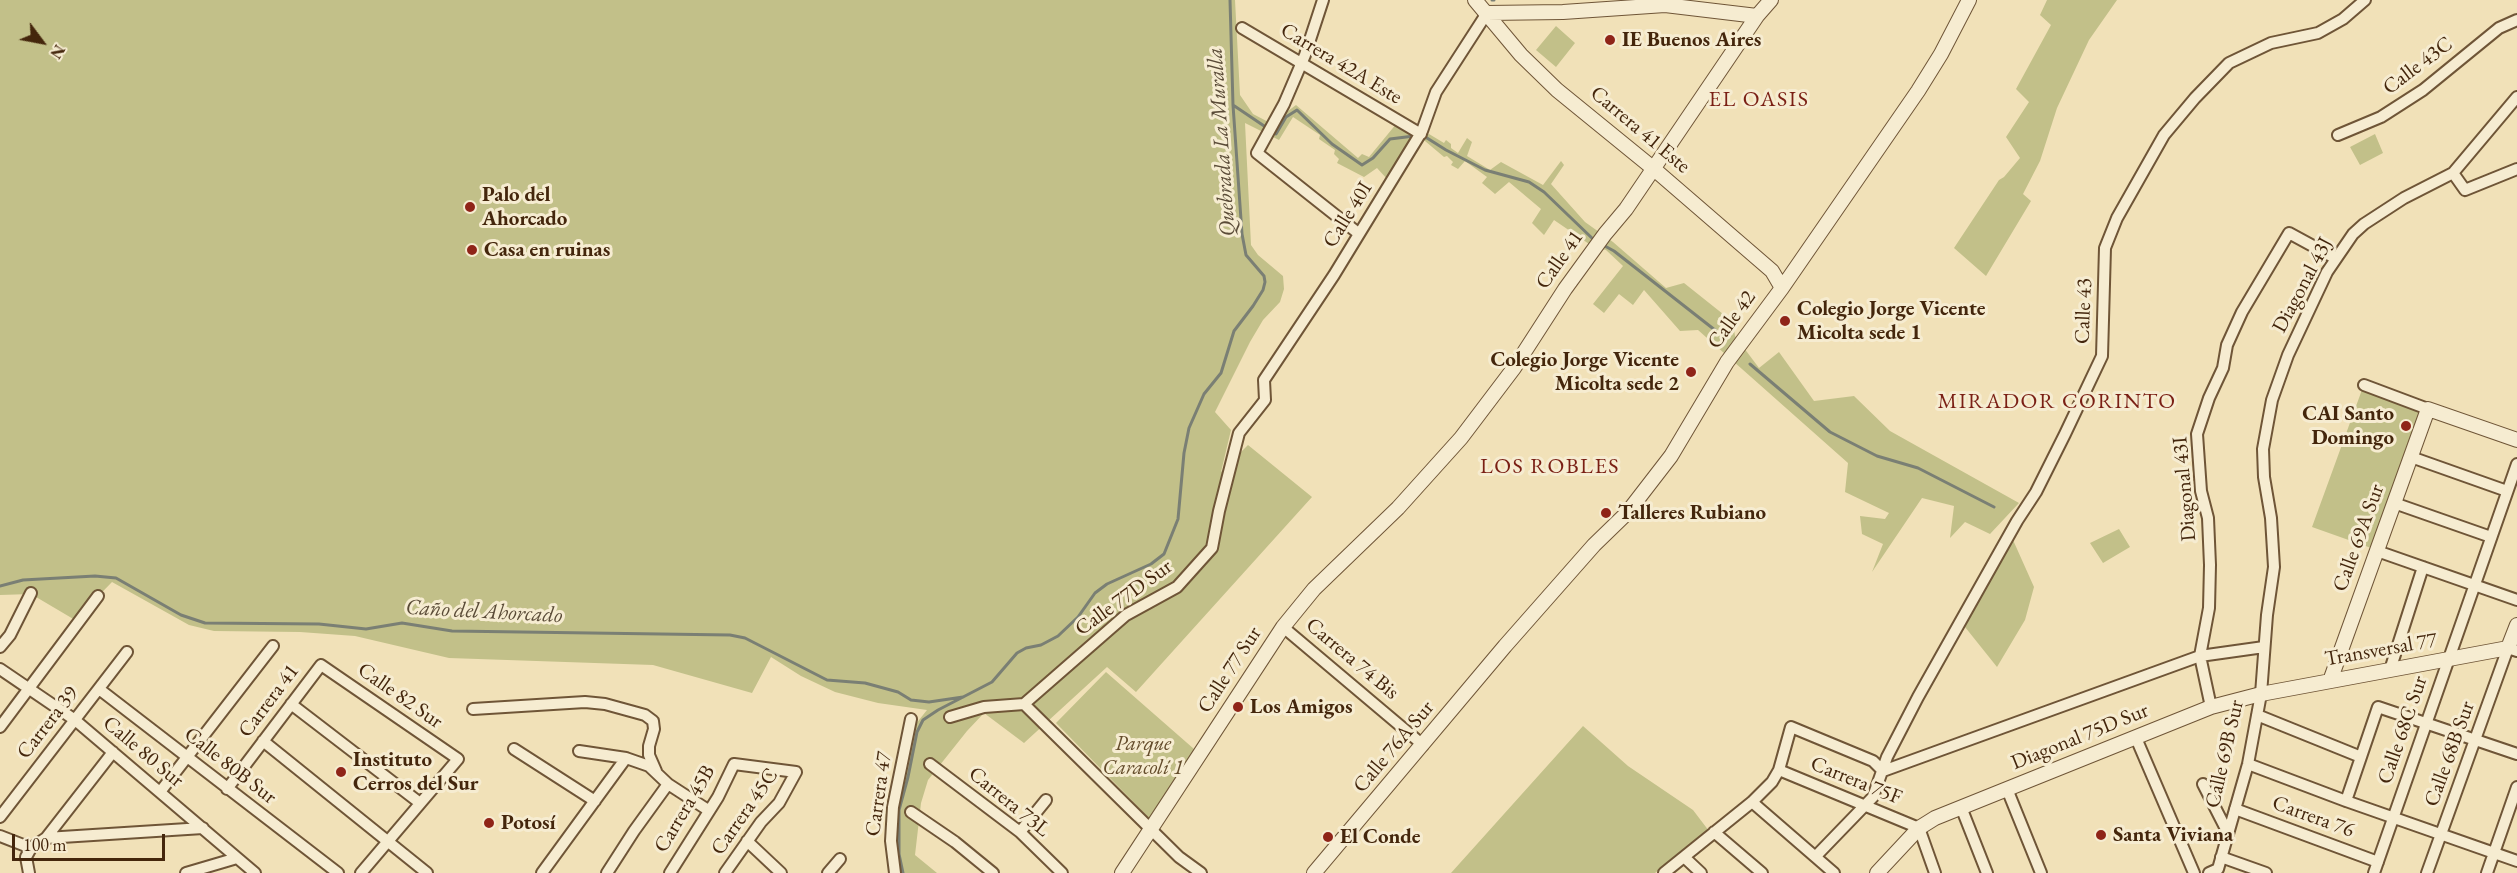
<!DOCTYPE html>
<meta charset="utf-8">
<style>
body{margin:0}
#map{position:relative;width:2517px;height:873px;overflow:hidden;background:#f1e1b8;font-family:"EB Garamond",serif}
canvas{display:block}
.north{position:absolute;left:12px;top:12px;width:60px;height:60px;-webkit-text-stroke:4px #f6ecd1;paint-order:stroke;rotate:122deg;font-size:16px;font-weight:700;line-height:24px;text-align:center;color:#44260c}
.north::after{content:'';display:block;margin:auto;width:21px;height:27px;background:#44260c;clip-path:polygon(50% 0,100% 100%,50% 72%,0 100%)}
.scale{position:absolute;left:12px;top:834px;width:153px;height:27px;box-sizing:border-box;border:3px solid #44260c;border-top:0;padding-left:8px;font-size:18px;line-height:21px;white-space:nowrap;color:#44260c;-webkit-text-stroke:4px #f6ecd1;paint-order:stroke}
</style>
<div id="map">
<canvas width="2517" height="873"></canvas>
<div class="north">N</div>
<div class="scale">100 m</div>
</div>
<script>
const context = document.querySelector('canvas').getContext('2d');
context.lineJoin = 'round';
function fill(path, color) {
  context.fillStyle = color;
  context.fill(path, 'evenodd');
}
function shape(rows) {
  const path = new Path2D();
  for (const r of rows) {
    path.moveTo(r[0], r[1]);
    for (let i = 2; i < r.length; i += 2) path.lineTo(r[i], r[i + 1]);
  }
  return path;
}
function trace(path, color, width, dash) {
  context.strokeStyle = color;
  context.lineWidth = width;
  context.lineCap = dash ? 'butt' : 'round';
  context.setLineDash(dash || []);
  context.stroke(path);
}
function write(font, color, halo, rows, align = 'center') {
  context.font = font + ' "EB Garamond",serif';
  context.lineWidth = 6;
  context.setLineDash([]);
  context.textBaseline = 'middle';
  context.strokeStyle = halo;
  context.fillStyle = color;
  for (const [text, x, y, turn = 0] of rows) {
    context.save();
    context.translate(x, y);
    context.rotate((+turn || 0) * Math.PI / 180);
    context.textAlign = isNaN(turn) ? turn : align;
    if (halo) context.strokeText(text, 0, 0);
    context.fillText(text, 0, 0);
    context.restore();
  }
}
fill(shape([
 [0,0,1235,0,1240,95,1253,114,1278,127,1288,111,1296,105,1358,158,1362,154,1369,157,1397,123,1417,135,1429,134,1444,143,1446,140,1451,144,1451,148,1458,153,1467,138,1472,142,1467,156,1490,170,1501,162,1543,185,1561,161,1564,165,1551,184,1585,222,1613,242,1666,288,1684,283,1733,322,1735,336,1759,368,1779,352,1814,401,1854,396,1890,431,2019,503,1990,534,1965,522,1950,538,1954,506,1922,498,1872,572,1883,544,1862,534,1860,516,1885,519,1889,513,1845,492,1848,463,1698,330,1680,331,1644,290,1633,305,1619,294,1604,313,1593,304,1623,266,1606,250,1592,246,1554,220,1544,235,1532,223,1541,209,1509,182,1495,194,1482,183,1487,177,1465,161,1458,169,1451,165,1453,162,1447,156,1444,157,1425,141,1414,140,1388,180,1377,168,1364,177,1337,163,1339,159,1334,154,1335,150,1319,139,1320,135,1293,117,1279,140,1245,123,1251,245,1258,255,1283,276,1284,289,1280,302,1263,320,1250,342,1215,412,1231,430,1221,472,1248,445,1312,497,1136,692,1107,667,1024,743,984,713,967,731,928,780,921,803,915,855,937,873,901,873,896,856,896,813,915,725,927,710,878,703,835,692,801,676,771,657,752,693,653,665,449,658,355,636,300,632,214,631,189,625,112,582,75,620,31,594,0,595],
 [2047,0,2117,0,2089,40,2057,108,2040,161,2023,194,2031,201,1986,276,1954,248,1999,180,2004,177,2020,158,2006,137,2029,102,2016,89,2051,25,2040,15],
 [1556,26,1575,43,1556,67,1536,50],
 [2375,134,2383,153,2360,165,2350,147],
 [2363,387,2425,409,2374,549,2312,527],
 [2119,529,2130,547,2103,563,2090,543],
 [2013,540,2034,587,2025,620,1997,667,1965,627],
 [1106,672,1194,749,1151,820,1056,723],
 [1583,726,1628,766,1693,810,1709,831,1655,873,1451,873]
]), '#c2c089');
trace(shape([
 [1492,0,1494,0],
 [1233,105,1276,134,1286,117,1297,110,1332,144,1362,165,1373,158,1390,139,1414,136],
 [1421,137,1427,138,1446,150,1485,170,1529,182,1544,192,1594,240],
 [1603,245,1614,251,1720,334],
 [1750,364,1830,432,1877,456,1918,468,1994,507],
 [0,586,23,580,95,576,116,578,181,615,205,623,319,624,366,629,402,623,452,631,730,635,745,638,827,680,865,683,898,692,911,700,929,702,963,697],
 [903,873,899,854,899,810,908,777,917,732,923,720,938,710,992,682,1017,653,1026,648,1041,645,1058,636,1078,617,1095,593,1107,584,1151,564,1164,554,1178,519,1184,453,1189,428,1204,394,1221,373,1234,331,1253,306,1263,290,1265,282,1264,276,1246,255,1242,234,1233,105,1230,0]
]), '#7a7f74', 3);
const minor = shape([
 [1323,0,1305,55,1284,104,1257,153,1358,233],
 [1242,28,1421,134],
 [2338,135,2381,117,2423,90,2499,28,2517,20],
 [2453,173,2465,190,2517,169],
 [2364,385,2428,409],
 [2411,457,2507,491],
 [2394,503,2491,537],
 [2377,551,2517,600],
 [1283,627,1423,745],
 [0,647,10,635,31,593],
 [0,669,75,720,255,873],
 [2390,670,2423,567],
 [99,689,338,873],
 [291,704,420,803],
 [1024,704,1179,857,1201,873],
 [2211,707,2200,656,2209,608,2210,565,2208,518,2201,491,2197,434,2209,398,2223,368,2227,345,2242,312,2289,233,2335,258],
 [473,709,585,702,605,704,645,715,653,721,654,729,649,746,649,755,656,771],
 [2257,715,2361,757],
 [950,717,984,707,1024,704,1126,615,1177,587,1212,548,1219,511,1239,433,1265,400,1264,380,1334,275,1422,131,1436,92,1487,13],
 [0,727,98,596],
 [2136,738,2194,873],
 [263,741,427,873],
 [514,749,595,801],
 [579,751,626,758,649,766,668,784,708,810],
 [930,764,1020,832,1062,873],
 [2248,764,2346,801,2517,861],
 [1779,770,1919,828,1935,873],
 [1883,771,2200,656,2264,647],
 [2203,784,2228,833],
 [227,789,321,665,458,759,361,873],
 [2007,789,2041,873],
 [160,792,273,646],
 [2346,801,2378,707,2517,754],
 [1752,802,1834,873],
 [1961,807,1987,873],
 [2235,809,2378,862],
 [911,812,955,842,993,873],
 [0,817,127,652],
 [1020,832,1046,800],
 [1714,832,1762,873],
 [0,836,31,848],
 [46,838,203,828],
 [747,841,781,873],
 [1816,856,1873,797,1887,757,1918,697,2017,521,2036,492,2065,434,2102,356,2105,248,2117,218,2164,135,2195,98,2229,63,2271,43,2318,33,2343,19,2365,0],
 [1684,857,1701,873],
 [2221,857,2266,873],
 [29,873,26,857,31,848,46,838,113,752],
 [186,873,237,858],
 [542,873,626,758],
 [607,873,634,831,668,784],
 [670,873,718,797,734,764,796,772,779,803,761,822,725,873],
 [828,873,840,859],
 [895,873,891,841,893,807,911,719],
 [1664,873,1752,802,1772,782,1779,770,1791,727,1873,761,1883,771],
 [2209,873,2218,869,2248,764,2261,694,2267,615,2274,567,2271,518,2264,477,2263,449,2272,400,2288,355,2327,272,2353,234,2364,224,2404,198,2453,173,2517,97],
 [2374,873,2517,464],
 [2427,873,2508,648,2517,651],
 [2487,873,2517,787]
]);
const tertiary = shape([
 [1475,0,1521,55,1557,90,1654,169,1772,271,1782,288],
 [1487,13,1563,12,1665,5,1757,16],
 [2330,681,2428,409,2517,440],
 [1122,873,1283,627,1314,589,1398,508,1461,438,1514,368,1565,289,1605,234,1626,209,1757,16,1771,0],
 [1314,873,1505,646,1594,545,1627,513,1671,456,1727,362,1782,288,1918,91,1941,54,1969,0],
 [1877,873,1919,828,1935,818,2211,707,2261,694,2508,648,2517,625]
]);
trace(minor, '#6f5537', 14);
trace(tertiary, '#6f5537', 16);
trace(minor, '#f6ecd1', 10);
trace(tertiary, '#f6ecd1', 14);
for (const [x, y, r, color] of [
 [1610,40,6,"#8f2418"],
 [470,207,6,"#8f2418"],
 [472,250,6,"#8f2418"],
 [1785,321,6,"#8f2418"],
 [1691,372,6,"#8f2418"],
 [2406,426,6,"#8f2418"],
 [1606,513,6,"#8f2418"],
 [1238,707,6,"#8f2418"],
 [341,772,6,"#8f2418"],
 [489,823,6,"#8f2418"],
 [2101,835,6,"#8f2418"],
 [1328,837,6,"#8f2418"]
]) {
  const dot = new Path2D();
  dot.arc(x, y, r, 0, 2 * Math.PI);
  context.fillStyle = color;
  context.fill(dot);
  trace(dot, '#f6ecd1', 2);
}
write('bold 21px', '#44260c', '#f6ecd1', [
 ["IE Buenos Aires",1622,40],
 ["Palo del",482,195],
 ["Ahorcado",482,219],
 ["Casa en ruinas",484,250],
 ["Colegio Jorge Vicente",1797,309],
 ["Micolta sede 1",1797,333],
 ["Colegio Jorge Vicente",1679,360,"right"],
 ["Micolta sede 2",1679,384,"right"],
 ["CAI Santo",2394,414,"right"],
 ["Domingo",2394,438,"right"],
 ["Talleres Rubiano",1618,513],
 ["Los Amigos",1250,707],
 ["Instituto",353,760],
 ["Cerros del Sur",353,784],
 ["Potosí",501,823],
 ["Santa Viviana",2113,835],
 ["El Conde",1340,837]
], 'left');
write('21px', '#44260c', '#f6ecd1', [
 ["Carrera 42A Este",1341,64,31],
 ["Calle 43C",2418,66,-37],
 ["Carrera 41 Este",1640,130,40],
 ["Calle 40I",1348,215,-58],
 ["Calle 41",1560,260,-55],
 ["Diagonal 43J",2303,285,-62],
 ["Calle 43",2084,311,-88],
 ["Calle 42",1732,320,-54],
 ["Diagonal 43I",2185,489,-95],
 ["Calle 69A Sur",2359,538,-70],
 ["Calle 77D Sur",1124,598,-36],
 ["Transversal 77",2381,650,-10],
 ["Carrera 74 Bis",1352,659,40],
 ["Calle 77 Sur",1230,670,-57],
 ["Calle 82 Sur",400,696,35],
 ["Carrera 41",269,701,-53],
 ["Carrera 39",48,723,-52],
 ["Calle 68C Sur",2403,730,-71],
 ["Diagonal 75D Sur",2080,737,-22],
 ["Calle 76A Sur",1394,747,-50],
 ["Calle 80 Sur",143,752,40],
 ["Calle 69B Sur",2225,754,-77],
 ["Calle 68B Sur",2450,754,-70],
 ["Calle 80B Sur",230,766,38],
 ["Carrera 75F",1856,781,22],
 ["Carrera 47",879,794,-82],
 ["Carrera 73L",1009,802,39],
 ["Carrera 45B",685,809,-59],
 ["Carrera 45C",745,812,-55],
 ["Carrera 76",2313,817,20]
]);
write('italic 21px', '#644c2b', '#f6ecd1', [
 ["Parque",1143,744],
 ["Caracolí 1",1143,768]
]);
context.letterSpacing = '1.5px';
write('22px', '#7a1f14', '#f6ecd1', [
 ["EL OASIS",1759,100],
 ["MIRADOR CORINTO",2057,402],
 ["LOS ROBLES",1550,467]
]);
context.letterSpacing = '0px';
write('italic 22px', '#5a4b37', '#f6ecd1', [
 ["Quebrada La Muralla",1222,142,-94],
 ["Caño del Ahorcado",484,612,3]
]);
</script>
